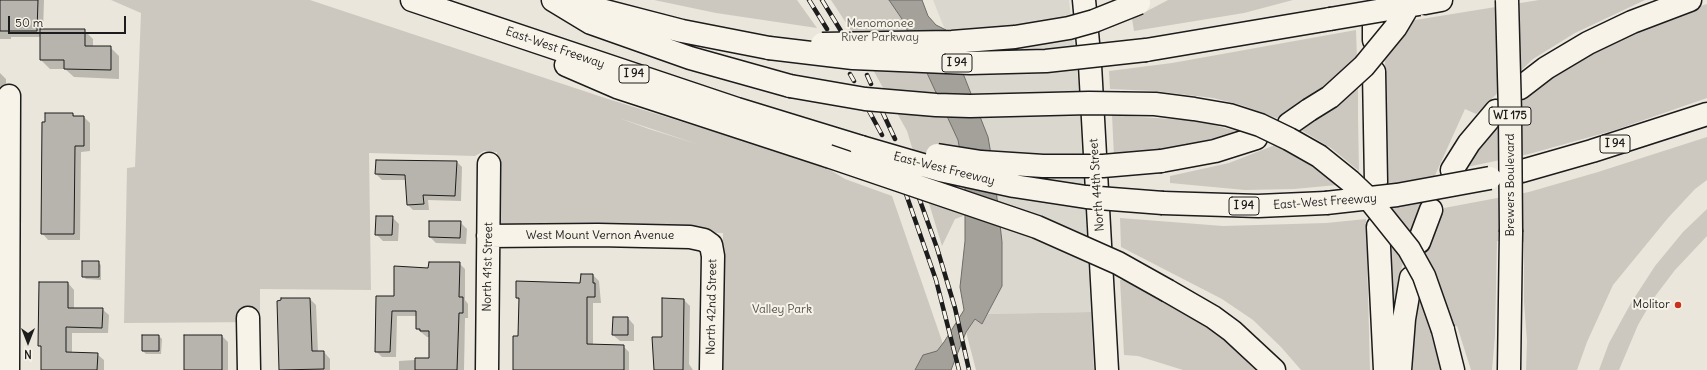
<!DOCTYPE html>
<style>
body{margin:0}
#map{position:relative;width:1707px;height:370px;overflow:hidden;background:#eae6dc;font-family:Delius,sans-serif}
canvas{display:block}
.north{position:absolute;left:8px;top:322px;width:40px;height:40px;-webkit-text-stroke:3px #f7f3e8;paint-order:stroke;rotate:180deg;font-size:11px;font-weight:700;line-height:16px;text-align:center;color:#1c1c1c}
.north::after{content:'';display:block;margin:auto;width:14px;height:18px;background:#1c1c1c;clip-path:polygon(50% 0,100% 100%,50% 72%,0 100%)}
.scale{position:absolute;left:8px;top:16px;width:118px;height:18px;box-sizing:border-box;border:2px solid #1c1c1c;border-top:0;padding-left:5px;font-size:12px;line-height:14px;white-space:nowrap;color:#1c1c1c;-webkit-text-stroke:3px #f7f3e8;paint-order:stroke}
</style>
<div id="map">
<canvas width="1707" height="370"></canvas>
<div class="north">N</div>
<div class="scale">50 m</div>
</div>
<script>
const context = document.querySelector('canvas').getContext('2d');
context.lineJoin = 'round';
function fill(path, color) {
  context.fillStyle = color;
  context.fill(path, 'evenodd');
}
function shape(rows) {
  const path = new Path2D();
  for (const r of rows) {
    path.moveTo(r[0], r[1]);
    for (let i = 2; i < r.length; i += 2) path.lineTo(r[i], r[i + 1]);
  }
  return path;
}
function trace(path, color, width, dash) {
  context.strokeStyle = color;
  context.lineWidth = width;
  context.lineCap = dash ? 'butt' : 'round';
  context.setLineDash(dash || []);
  context.stroke(path);
}
function write(font, color, halo, rows, align = 'center') {
  context.font = font + ' Delius,sans-serif';
  context.lineWidth = 4;
  context.setLineDash([]);
  context.textBaseline = 'middle';
  context.strokeStyle = halo;
  context.fillStyle = color;
  for (const [text, x, y, turn = 0] of rows) {
    context.save();
    context.translate(x, y);
    context.rotate((+turn || 0) * Math.PI / 180);
    context.textAlign = isNaN(turn) ? turn : align;
    if (halo) context.strokeText(text, 0, 0);
    context.fillText(text, 0, 0);
    context.restore();
  }
}
fill(shape([
 [933,0,1069,0,1078,80,1091,312,988,314,1002,286,988,137]
]), '#dad7ce');
fill(shape([
 [111,0,310,0,608,99,822,165,845,179,892,196,952,370,722,370,723,233,504,226,497,219,497,152,484,151,475,156,369,153,371,290,260,289,260,322,124,323,127,168,135,167,141,13],
 [619,118,697,144,649,129],
 [654,0,797,0,817,28,716,13],
 [831,0,889,0,902,19,958,140,965,179,966,215,955,219,942,246,907,131,852,32],
 [1168,0,1293,0,1244,13,1134,31,1132,19],
 [1539,0,1645,0,1575,33,1533,59,1476,114,1465,109,1413,224,1399,278,1396,324,1389,243,1384,25],
 [1707,4,1707,98,1615,130,1529,154,1462,168,1486,135,1528,92,1555,71,1654,21],
 [1356,30,1357,60,1318,93,1279,119,1241,105,1213,98,1154,91,1110,89,1109,71,1172,63],
 [1358,87,1358,117,1359,171,1331,148,1301,130],
 [1112,115,1185,120,1210,124,1247,134,1216,142,1114,157],
 [1707,137,1707,180,1695,189,1668,218,1613,285,1587,342,1577,370,1526,370,1527,341,1524,302,1524,242,1497,241,1495,336,1492,370,1471,370,1457,326,1433,336,1444,370,1407,370,1416,293,1430,237,1444,208,1529,192,1598,172],
 [1275,145,1313,167,1337,185,1294,189,1245,190,1170,183,1170,176,1229,163],
 [1707,209,1707,236,1675,270,1653,299,1638,325,1619,370,1599,370,1609,343,1631,303,1655,266,1683,232],
 [1120,218,1223,226,1326,223,1366,219,1370,370,1301,370,1281,347,1253,320,1222,299,1121,247],
 [1122,275,1180,304,1265,370,1183,370,1138,356,1124,355,1120,280,1122,280],
 [1091,312,1094,370,976,370,966,332,975,319,982,324,988,314]
]), '#ccc8c0');
const water = shape([
 [889,0,922,0,928,16,936,25,946,30,988,137,994,172,1002,242,1002,286,982,324,975,319,966,332,951,370,915,370,923,355,937,351,944,342,964,310,960,287,965,241,965,179,958,140,902,19,889,0]
]);
fill(water, '#a3a19a');
trace(water, '#6d6c68', 1);
fill(shape([
 [0,0,44,0,43,30,84,30,93,39,93,47,110,47,119,56,119,79,74,77,65,69,50,69,41,60,41,37,11,37,11,39,0,39],
 [0,73,6,79,6,93,0,128],
 [73,114,75,117,84,117,90,123,90,151,81,152,80,240,48,240,42,233,46,123],
 [377,161,457,162,462,167,461,201,428,200,429,210,413,210,408,205,406,180,382,180,376,174],
 [392,217,399,224,398,241,383,241,376,234],
 [460,222,467,229,466,244,436,243,430,237],
 [98,262,101,265,101,280,86,279,83,276],
 [459,263,465,269,465,300,468,304,468,318,465,318,464,370,399,370,399,361,430,359,430,337,427,337,417,329,417,316,397,316,396,357,382,357,376,351,395,297,429,269],
 [593,275,599,281,601,303,593,303,593,345,623,346,629,352,629,370,514,370,519,337,520,301,517,298,517,282,581,284],
 [40,283,68,283,74,290,74,309,102,309,109,315,108,333,72,333,72,353,97,354,104,360,104,370,42,370,42,348,39,345],
 [310,299,316,305,318,352,324,352,330,359,330,370,280,370,280,333],
 [684,300,690,306,689,364,693,370,655,370,653,338,663,338],
 [614,318,628,318,634,325,634,341,620,341,613,335],
 [159,336,162,339,161,354,146,354,143,351],
 [222,336,228,342,228,370,185,370]
]), '#0003');
const building = shape([
 [0,0,38,0,37,31,0,31,0,0],
 [40,29,85,29,85,46,111,46,111,70,64,69,64,60,40,60,40,29],
 [45,113,73,113,73,116,84,116,84,146,75,146,74,234,41,234,42,122,45,122,45,113],
 [376,160,457,161,455,196,423,195,424,204,407,205,405,175,375,174,376,160],
 [376,216,393,216,392,235,375,235,376,216],
 [429,221,461,221,460,238,429,237,429,221],
 [82,261,99,261,99,277,82,277,82,261],
 [429,262,460,262,459,297,463,297,463,313,459,313,457,370,415,370,415,358,429,358,429,331,420,331,420,329,416,329,416,311,392,311,390,352,375,352,376,296,394,296,394,266,428,268,429,262],
 [581,274,593,274,593,283,595,283,595,297,587,297,587,344,624,345,624,370,513,370,513,336,518,336,519,298,516,298,516,281,580,283,581,274],
 [39,282,68,282,68,308,103,308,102,328,66,327,66,352,98,353,97,370,41,370,41,346,38,346,39,282],
 [281,298,310,298,312,351,324,351,324,369,279,370,277,301,281,300,281,298],
 [662,298,684,299,683,370,654,370,652,337,662,337,662,298],
 [613,317,628,317,628,335,612,335,613,317],
 [142,335,159,335,159,351,142,351,142,335],
 [184,335,222,335,222,370,184,370,184,335]
]);
fill(building, '#b6b4ac');
trace(building, '#1c1c1c', 1);
const minor = shape([
 [1084,0,1090,65,1107,370],
 [488,236,598,235,690,237,704,240,711,245,713,256,711,370],
 [248,318,249,370],
 [8,370,9,96],
 [487,370,489,164]
]);
const highway = shape([
 [412,0,737,109,861,147],
 [553,0,591,23,690,58,790,86],
 [574,3,682,31,769,48],
 [1425,3,1441,0],
 [1374,27,1374,40],
 [1146,50,1330,19],
 [566,65,617,87,828,156],
 [1374,72,1376,182],
 [1520,88,1546,68,1588,43,1632,22,1690,0],
 [1289,124,1309,110],
 [1161,161,1215,151,1256,138],
 [1452,170,1469,143,1496,111],
 [1522,171,1592,151,1707,114],
 [1163,203,1258,206,1326,203],
 [1378,227,1385,370],
 [1419,242,1431,210],
 [1168,291,1213,317,1232,331,1274,370],
 [1443,330,1453,370],
 [1400,370,1404,319,1411,278],
 [1509,370,1511,232]
]);
trace(minor, '#1c1c1c', 25);
trace(highway, '#1c1c1c', 25);
trace(minor, '#f7f3e8', 22);
trace(highway, '#f7f3e8', 22);
const rail = shape([
 [809,0,827,29],
 [822,0,841,31],
 [850,74,854,81],
 [867,75,871,84],
 [868,109,882,135],
 [882,111,895,139],
 [905,191,936,280,959,370],
 [918,195,937,248,955,308,969,370]
]);
trace(rail, '#1c1c1c', 4.5);
trace(rail, '#f7f3e8', 3, [9]);
const highwayBridge = shape([
 [1507,0,1510,113,1511,232],
 [1330,19,1419,4],
 [822,44,952,42,1015,37,1069,28,1094,21,1139,3],
 [769,48,853,58,970,63,1046,61,1146,50],
 [790,86,865,99,936,105,970,106,1089,103,1155,104,1194,109,1229,115,1260,125,1289,139,1319,156,1350,181,1369,199,1409,249,1424,276,1443,330],
 [1309,110,1330,97,1364,66,1396,27,1412,0],
 [861,147,940,170,1014,186,1086,197,1163,203],
 [937,155,981,162,1043,166,1103,166,1161,161],
 [828,156,1037,227,1118,263,1168,291],
 [1326,203,1397,195,1490,178]
]);
trace(highwayBridge, '#1c1c1c', 25, []);
trace(highwayBridge, '#f7f3e8', 22);
for (const [x, y, r, color] of [
 [1678,305,4,"#c8321e"]
]) {
  const dot = new Path2D();
  dot.arc(x, y, r, 0, 2 * Math.PI);
  context.fillStyle = color;
  context.fill(dot);
  trace(dot, '#f7f3e8', 1.5);
}
for (const [x, y, w] of [
 [957,63,30],
 [634,74,30],
 [1510,116,42],
 [1615,144,30],
 [1244,206,30]
]) {
  const box = new Path2D();
  box.roundRect(x - w / 2, y - 9, w, 18, 3);
  context.fillStyle = '#f7f3e8';
  context.fill(box);
  trace(box, '#1c1c1c', 1);
}
write('bold 11px', '#1c1c1c', null, [
 ["I 94",957,63],
 ["I 94",634,74],
 ["WI 175",1510,116],
 ["I 94",1615,144],
 ["I 94",1244,206]
]);
write('12px', '#51504d', '#f7f3e8', [
 ["Menomonee",880,24],
 ["River Parkway",880,38],
 ["Valley Park",782,310]
]);
write('12px', '#1c1c1c', '#f7f3e8', [
 ["East-West Freeway",555,48,19],
 ["East-West Freeway",944,169,14],
 ["North 44th Street",1097,185,-94],
 ["Brewers Boulevard",1511,185,-90],
 ["East-West Freeway",1325,202,-4],
 ["West Mount Vernon Avenue",600,236],
 ["North 41st Street",488,267,-89],
 ["North 42nd Street",712,307,-89]
]);
write('12px', '#1c1c1c', '#f7f3e8', [
 ["Molitor",1670,305]
], 'right');
</script>
